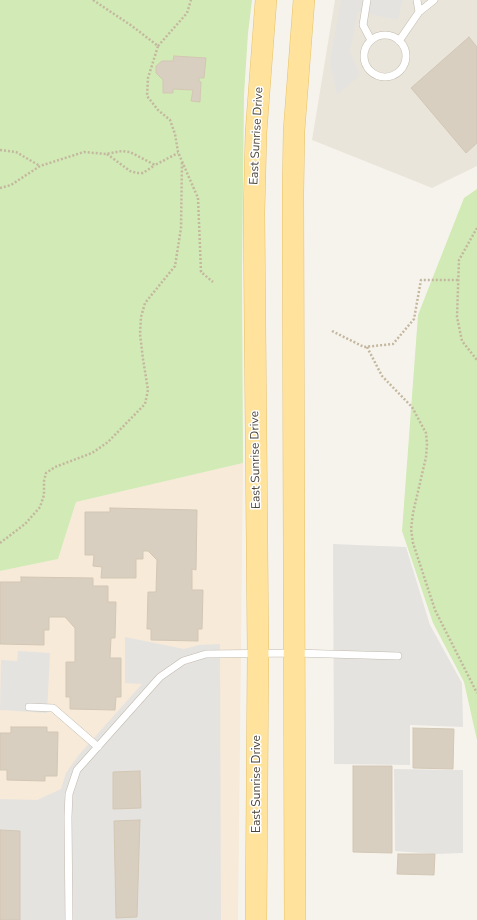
<!DOCTYPE html>
<style>
body{margin:0}
canvas{display:block;background:#f6f3ec}
</style>
<canvas width="477" height="920"></canvas>
<script>
const context = document.querySelector('canvas').getContext('2d');
context.lineJoin = 'round';
function fill(path, color) {
  context.fillStyle = color;
  context.fill(path, 'evenodd');
}
function shape(rows) {
  const path = new Path2D();
  for (const r of rows) {
    if (r.length === 3) {
      path.moveTo(r[0] + r[2], r[1]);
      path.arc(r[0], r[1], r[2], 0, 2 * Math.PI);
      continue;
    }
    path.moveTo(r[0], r[1]);
    for (let i = 2; i < r.length; i += 2) path.lineTo(r[i], r[i + 1]);
  }
  return path;
}
function trace(path, color, width, dash) {
  context.strokeStyle = color;
  context.lineWidth = width;
  context.lineCap = dash ? 'butt' : 'round';
  context.setLineDash(dash || []);
  context.stroke(path);
}
function write(font, color, halo, rows, align = 'center') {
  context.font = font + ' "Nunito Sans",sans-serif';
  context.lineWidth = 3;
  context.setLineDash([]);
  context.textBaseline = 'middle';
  context.strokeStyle = halo;
  context.fillStyle = color;
  for (const [text, x, y, turn = 0] of rows) {
    context.save();
    context.translate(x, y);
    context.rotate((+turn || 0) * Math.PI / 180);
    context.textAlign = isNaN(turn) ? turn : align;
    if (halo) context.strokeText(text, 0, 0);
    context.fillText(text, 0, 0);
    context.restore();
  }
}
fill(shape([
 [335,0,477,0,477,166,432,188,312,140]
]), '#eae5da');
fill(shape([
 [243,463,238,920,0,920,0,571,58,559,76,502]
]), '#f7ead8');
fill(shape([
 [0,0,252,0,248,33,244,95,242,270,243,463,76,502,58,559,0,571],
 [477,189,477,740,464,682,433,623,402,531,418,315,464,198]
]), '#d2eab5');
fill(shape([
 [341,0,403,0,398,20,358,12,350,51,360,75,337,95,330,62],
 [333,544,406,547,430,625,462,683,463,727,410,725,410,765,334,764],
 [125,637,184,649,199,645,220,644,221,920,0,920,0,799,37,800,61,789,66,773,78,756,142,684,125,683],
 [18,651,50,653,47,713,0,710,1,660,17,661],
 [394,769,463,770,463,853,435,854,395,851]
]), '#e5e3e0');
const building = shape([
 [469,37,477,47,477,143,466,153,411,88,469,37],
 [174,56,206,58,204,78,199,78,199,81,201,82,200,102,191,101,193,90,173,89,173,93,163,93,163,79,161,78,156,73,156,66,162,61,173,61,174,56],
 [110,508,197,510,196,570,192,569,192,590,203,590,202,629,198,629,198,641,151,640,151,629,147,629,148,592,156,592,157,560,148,551,143,551,143,559,136,559,136,578,101,578,102,567,93,566,94,555,85,555,85,512,110,512,110,508],
 [21,577,93,578,93,586,108,586,108,602,116,602,115,638,111,638,110,658,121,658,121,697,116,697,115,710,70,709,70,697,66,697,66,662,75,662,75,628,65,617,49,617,49,630,44,630,44,645,0,644,0,582,21,582,21,577],
 [11,727,47,727,47,732,58,732,57,776,45,776,45,781,7,780,7,770,0,770,0,733,11,733,11,727],
 [413,728,454,729,453,769,413,768,413,728],
 [353,766,392,766,392,853,353,852,353,766],
 [140,771,141,808,113,809,113,772,140,771],
 [140,820,137,917,116,918,114,821,140,820],
 [0,830,20,831,20,920,0,920,0,830],
 [398,854,435,854,434,875,397,874,398,854]
]);
fill(building, '#d8cfc1');
trace(building, '#d3c7b4', 1);
const service = shape([
 [367,0,363,25,371,40],
 [417,0,419,12],
 [385,56,21],
 [399,41,419,12,434,0],
 [29,707,53,708,98,747],
 [69,920,68,817,69,794,77,770,160,677,183,661,206,654,294,653,398,656]
]);
const primary = shape([
 [256,920,258,654,254,213,256,133,266,0],
 [295,920,293,193,294,131,304,0]
]);
trace(service, '#c2bbae', 8);
trace(primary, '#e6c16a', 22);
trace(shape([
 [93,0,132,26,158,46,148,78,147,96,158,110,170,120,175,134,178,152,198,198,201,272,213,282],
 [158,46,187,13,191,0],
 [0,150,16,152,40,166],
 [107,154,130,171,137,173,143,173,155,165],
 [0,188,11,185,40,166,84,152,106,154,122,151,130,152,155,165,178,153],
 [477,228,459,260,457,317,462,341,477,360],
 [332,331,364,347,393,344,414,319,421,280,459,280],
 [367,347,382,376,412,407,426,433,427,444,426,457,413,513,411,529,413,543,435,610,477,693],
 [0,543,25,524,40,507,44,495,44,481,46,473,55,467,92,453,108,442,145,404,148,390,143,359,140,334,141,317,145,303,175,266,181,228,182,161]
]), '#c4b79f', 2.5, [2, 2]);
trace(service, '#fff', 7);
trace(primary, '#ffe39c', 21);
write('12px', '#4b4439', '#fff', [
 ["East Sunrise Drive",257,136,-87],
 ["East Sunrise Drive",256,460,-91],
 ["East Sunrise Drive",257,784,-90]
]);
</script>
